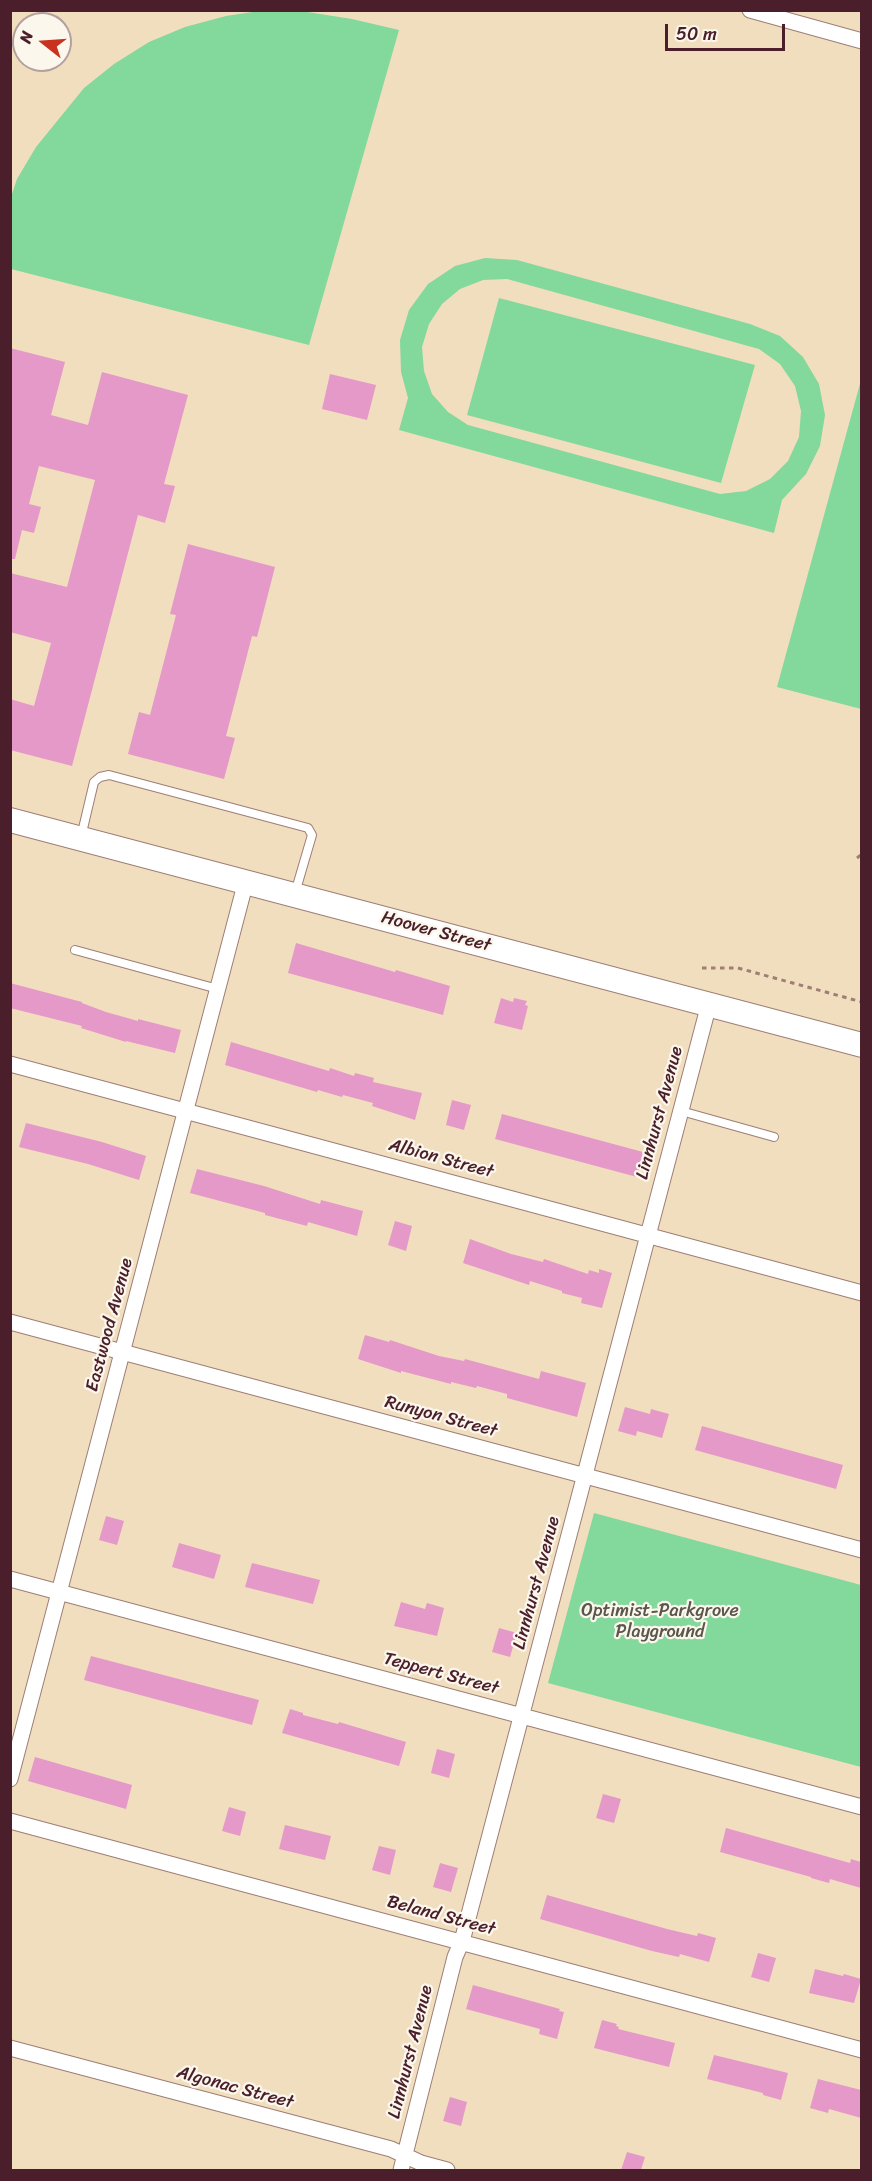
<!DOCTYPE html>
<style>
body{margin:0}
#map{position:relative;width:872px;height:2181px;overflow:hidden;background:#f1debf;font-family:Sriracha,sans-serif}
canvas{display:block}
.frame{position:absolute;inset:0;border:12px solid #4a1f2b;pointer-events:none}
.north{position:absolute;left:12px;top:12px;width:60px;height:60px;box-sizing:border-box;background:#fbf7ec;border:2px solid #b4a19f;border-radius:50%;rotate:287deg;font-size:16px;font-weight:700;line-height:24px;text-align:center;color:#4a1f2b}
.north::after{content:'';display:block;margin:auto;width:21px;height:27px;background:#c8321e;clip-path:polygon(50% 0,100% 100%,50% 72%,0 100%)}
.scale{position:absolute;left:665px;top:24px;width:120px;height:27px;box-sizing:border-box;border:3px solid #4a1f2b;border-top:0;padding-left:8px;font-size:18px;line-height:21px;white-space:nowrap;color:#4a1f2b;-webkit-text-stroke:4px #fbf7ec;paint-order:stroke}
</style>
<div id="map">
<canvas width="872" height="2181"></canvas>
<div class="frame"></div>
<div class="north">N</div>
<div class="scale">50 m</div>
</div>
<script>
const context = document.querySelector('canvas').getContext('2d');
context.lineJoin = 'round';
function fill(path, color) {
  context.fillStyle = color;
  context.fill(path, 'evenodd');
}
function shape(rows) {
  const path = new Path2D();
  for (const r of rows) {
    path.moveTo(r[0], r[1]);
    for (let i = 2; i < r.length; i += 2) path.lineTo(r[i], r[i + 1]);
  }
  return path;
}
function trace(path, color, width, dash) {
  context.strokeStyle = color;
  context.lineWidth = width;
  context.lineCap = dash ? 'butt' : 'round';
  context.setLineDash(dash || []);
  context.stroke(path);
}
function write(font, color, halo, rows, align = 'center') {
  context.font = font + ' Sriracha,sans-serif';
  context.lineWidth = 4.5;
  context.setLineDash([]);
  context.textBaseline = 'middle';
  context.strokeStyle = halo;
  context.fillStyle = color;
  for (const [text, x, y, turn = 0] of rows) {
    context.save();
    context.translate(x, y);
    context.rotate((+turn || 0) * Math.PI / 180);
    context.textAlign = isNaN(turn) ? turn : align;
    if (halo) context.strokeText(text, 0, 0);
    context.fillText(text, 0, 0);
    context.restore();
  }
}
fill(shape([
 [301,11,352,19,399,30,309,345,11,269,11,197,17,179,36,147,84,88,114,64,149,42,185,27,226,16,259,11],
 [485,258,517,260,750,324,780,336,803,357,819,384,825,415,820,446,806,474,782,500,774,533,399,430,408,398,401,372,400,340,409,310,428,284,455,266],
 [507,279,759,349,780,364,795,386,801,411,799,437,788,461,770,479,746,491,720,494,468,425,448,412,432,394,424,371,422,347,429,324,442,304,460,289,483,280],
 [499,298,755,365,721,483,467,415],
 [861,380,861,709,777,687],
 [594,1513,861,1585,861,1767,548,1683]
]), '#83d89b');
fill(shape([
 [10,348,65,362,51,415,88,425,102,372,188,395,164,484,175,486,165,523,138,515,72,766,10,750,10,699,34,706,51,643,10,632,10,573,67,587,95,480,39,466,29,504,41,507,34,533,22,530,15,559,10,559],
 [330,374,376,385,367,420,322,409],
 [188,544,275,567,257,637,252,636,226,736,235,738,224,779,128,754,139,712,150,715,176,615,170,614],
 [296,943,395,972,396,970,450,986,443,1015,288,973],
 [10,983,82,1002,82,1003,106,1012,138,1021,138,1019,181,1030,175,1053,126,1041,126,1042,81,1028,82,1026,10,1008],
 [501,998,513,1002,514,998,527,1001,525,1005,528,1006,522,1030,494,1023],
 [231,1042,329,1071,330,1068,354,1076,355,1073,374,1078,373,1082,422,1093,415,1120,372,1106,373,1103,343,1095,342,1097,318,1090,317,1092,225,1065],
 [452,1100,471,1105,464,1130,446,1125],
 [502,1114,643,1152,637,1177,495,1139],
 [26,1123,102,1142,146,1156,139,1180,88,1164,19,1147],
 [197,1169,264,1186,320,1204,321,1200,363,1211,357,1236,308,1222,307,1226,265,1215,265,1213,190,1193],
 [395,1221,412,1226,406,1251,388,1245],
 [470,1239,511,1254,543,1262,544,1259,588,1274,589,1270,599,1273,599,1269,612,1273,602,1308,581,1303,582,1298,562,1293,562,1291,530,1281,529,1285,463,1263],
 [365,1335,389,1342,390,1340,439,1356,464,1361,465,1359,539,1379,541,1371,586,1383,577,1417,507,1398,507,1394,477,1386,476,1388,451,1382,451,1384,401,1371,401,1373,358,1359],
 [625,1407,650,1414,651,1409,669,1414,662,1438,637,1431,636,1436,618,1431],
 [702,1426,843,1465,836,1489,695,1450],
 [106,1516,124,1521,117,1545,99,1540],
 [179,1543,221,1555,214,1579,172,1567],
 [252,1563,320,1580,313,1604,245,1587],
 [401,1602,425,1609,427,1603,444,1608,437,1636,394,1626],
 [499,1628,517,1633,510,1657,492,1652],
 [91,1656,259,1700,252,1725,84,1680],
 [290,1709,303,1713,303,1715,338,1724,339,1722,406,1742,399,1766,282,1733],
 [437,1749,455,1754,449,1778,431,1773],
 [35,1757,132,1785,126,1809,28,1781],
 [603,1794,621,1799,614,1823,596,1818],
 [229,1807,246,1812,240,1836,222,1831],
 [285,1825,331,1836,325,1860,279,1849],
 [726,1828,850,1863,851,1859,861,1862,861,1888,830,1879,829,1883,811,1878,811,1877,720,1852],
 [379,1846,396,1850,390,1875,372,1870],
 [440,1863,458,1868,451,1892,433,1887],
 [547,1895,667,1929,697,1936,698,1933,716,1938,709,1962,680,1954,679,1957,652,1951,540,1919],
 [758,1953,776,1958,769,1982,751,1977],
 [815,1969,843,1976,844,1974,861,1979,854,2003,809,1993],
 [473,1985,560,2009,559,2011,564,2012,557,2039,539,2034,540,2029,466,2009],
 [602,2020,617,2024,616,2026,619,2027,618,2029,675,2043,669,2067,594,2048],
 [714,2055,788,2073,781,2100,763,2095,763,2093,707,2079],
 [818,2079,861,2090,861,2118,829,2109,828,2113,810,2108],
 [450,2097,467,2102,461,2126,443,2121],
 [627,2152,645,2157,641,2170,621,2170]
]), '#e599c8');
const service = shape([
 [81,837,94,782,100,777,109,775,308,828,312,835,295,893],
 [75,950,218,989],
 [681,1111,774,1137]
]);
const minor = shape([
 [750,10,862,41],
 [10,1064,862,1293],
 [10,1322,862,1550],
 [10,1579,862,1807],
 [10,1779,246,881],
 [10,1821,862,2050],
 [10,2048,391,2149,421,2163,447,2170],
 [401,2170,455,1957,462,1941,709,1004]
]);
const primary = shape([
 [10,820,862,1045]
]);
trace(service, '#9e7e75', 10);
trace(minor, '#9e7e75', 17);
trace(primary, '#9e7e75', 26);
trace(shape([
 [857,858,862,854],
 [702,968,738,968,862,1002]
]), '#9e7e75', 3, [4.5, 4.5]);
trace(service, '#fff', 8);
trace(minor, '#fff', 15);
trace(primary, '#fff', 24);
write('18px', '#4a1f2b', '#fbf7ec', [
 ["Hoover Street",436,932,15],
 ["Linnhurst Avenue",660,1113,-75],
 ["Albion Street",441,1159,15],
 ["Eastwood Avenue",110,1325,-75],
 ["Runyon Street",441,1417,15],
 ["Linnhurst Avenue",537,1583,-75],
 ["Teppert Street",441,1674,15],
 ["Beland Street",441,1916,15],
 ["Linnhurst Avenue",411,2052,-76],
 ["Algonac Street",235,2088,15]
]);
write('18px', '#5b564d', '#fbf7ec', [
 ["Optimist-Parkgrove",660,1611],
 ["Playground",660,1632]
]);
</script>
